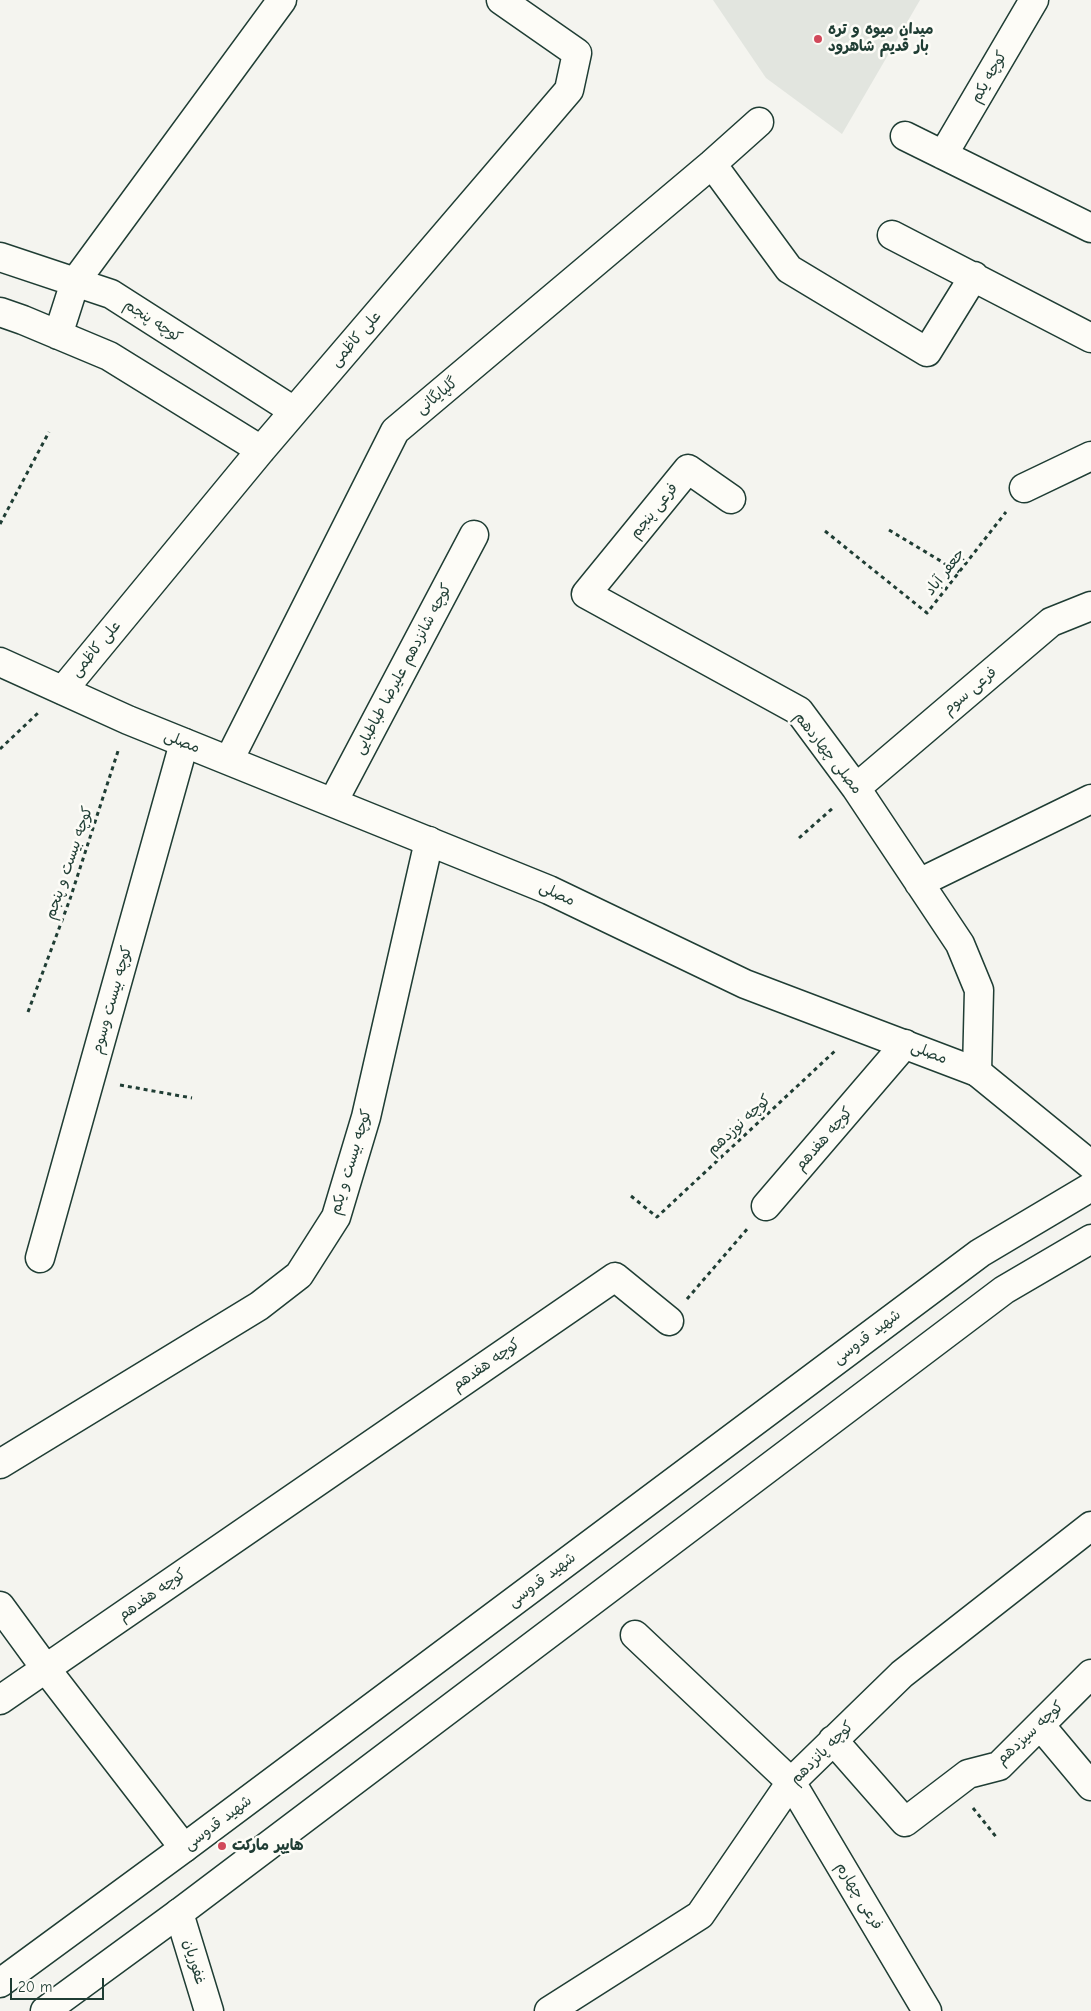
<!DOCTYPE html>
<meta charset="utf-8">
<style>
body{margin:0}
#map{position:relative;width:1091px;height:2011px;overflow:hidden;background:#f4f4ef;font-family:"Comic Neue",sans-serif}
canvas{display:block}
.scale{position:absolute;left:10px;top:1978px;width:94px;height:22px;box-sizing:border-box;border:2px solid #1f3d34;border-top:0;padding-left:6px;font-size:15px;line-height:18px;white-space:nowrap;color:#1f3d34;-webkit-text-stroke:4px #fdfcf7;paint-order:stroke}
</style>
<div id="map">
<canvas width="1091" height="2011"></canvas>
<div class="scale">20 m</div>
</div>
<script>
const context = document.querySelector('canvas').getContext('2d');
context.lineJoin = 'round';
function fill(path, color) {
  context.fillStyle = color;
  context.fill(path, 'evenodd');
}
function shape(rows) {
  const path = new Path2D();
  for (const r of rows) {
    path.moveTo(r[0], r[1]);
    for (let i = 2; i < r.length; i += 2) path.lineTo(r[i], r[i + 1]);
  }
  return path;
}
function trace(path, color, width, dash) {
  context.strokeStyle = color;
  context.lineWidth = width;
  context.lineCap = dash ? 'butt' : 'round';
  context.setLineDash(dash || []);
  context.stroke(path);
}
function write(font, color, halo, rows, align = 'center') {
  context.font = font + ' "Comic Neue","Playpen Sans Arabic",sans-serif';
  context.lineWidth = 5;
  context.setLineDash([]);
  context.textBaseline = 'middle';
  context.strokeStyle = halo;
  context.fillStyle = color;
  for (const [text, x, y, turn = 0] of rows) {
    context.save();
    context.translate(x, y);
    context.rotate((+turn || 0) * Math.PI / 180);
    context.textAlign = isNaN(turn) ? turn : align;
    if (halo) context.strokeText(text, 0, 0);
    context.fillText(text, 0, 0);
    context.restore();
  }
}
fill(shape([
 [713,0,920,0,842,134,766,78]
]), '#e2e5df');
const minor = shape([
 [905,136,1091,228],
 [943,155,1034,0],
 [712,164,789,269,927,352,974,276],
 [892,235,1091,338],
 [0,257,111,294,294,411],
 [0,312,23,320,109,356,261,450],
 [58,335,75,282,282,0],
 [1024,488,1091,456],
 [731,499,688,469,586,594,799,711,856,788,960,944,979,990,977,1072],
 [63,690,261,450,569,90,577,53,501,0],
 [229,760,395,431,712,164,759,122],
 [856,788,1051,622,1091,606],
 [333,802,474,535],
 [919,883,1091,799],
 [766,1206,905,1044],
 [40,1258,184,743],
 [0,1464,259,1306,299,1275,336,1217,366,1117,429,841],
 [0,1606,46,1669,184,1848],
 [635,1635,791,1782,927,2011],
 [0,1700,615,1277,669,1321],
 [1040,1725,1091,1786],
 [833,1740,905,1822,968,1774,999,1766,1091,1674],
 [179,1913,209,2011],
 [549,2011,700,1915,791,1782,902,1674,1091,1526]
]);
const tertiary = shape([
 [0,662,128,720,549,890,745,984,977,1072,1091,1165]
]);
const secondary = shape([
 [0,1983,184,1848,980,1253,1091,1187],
 [45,2011,179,1913,1004,1290,1091,1239]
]);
trace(minor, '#1f3d34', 31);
trace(tertiary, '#1f3d34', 31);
trace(secondary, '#1f3d34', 31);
trace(shape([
 [0,524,49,432],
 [889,530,959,572],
 [825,531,927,613,1006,512],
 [0,749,38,713],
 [799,838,834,807],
 [28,1012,70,899,119,748],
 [120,1085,192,1098],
 [631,1196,657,1217,836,1050],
 [687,1299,748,1228],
 [973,1808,997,1838]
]), '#1f3d34', 3, [4, 4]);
trace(minor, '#fdfcf7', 28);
trace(tertiary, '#fdfcf7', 28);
trace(secondary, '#fdfcf7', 28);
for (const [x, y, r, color] of [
 [818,39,5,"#d1495b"],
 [222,1846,5,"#d1495b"]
]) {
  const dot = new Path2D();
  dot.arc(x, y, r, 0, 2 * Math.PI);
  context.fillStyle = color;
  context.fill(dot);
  trace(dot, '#fdfcf7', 2);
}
write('bold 15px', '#1f3d34', '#fdfcf7', [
 ["میدان میوه و تره",828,30],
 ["بار قدیم شاهرود",828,47],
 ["هایپر مارکت",232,1846]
], 'left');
write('15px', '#1f3d34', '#fdfcf7', [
 ["کوچه یکم",989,77,-60],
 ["کوچه پنجم",153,321,33],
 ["علی کاظمی",356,339,-49],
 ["گلپایگانی",437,396,-39],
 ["فرعی پنجم",654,511,-51],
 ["جعفر آباد",945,572,-52],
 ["علی کاظمی",96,649,-50],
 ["کوچه شانزدهم علیرضا طباطبایی",403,669,-62],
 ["فرعی سوم",970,691,-40],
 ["مصلی",182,742,22],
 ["مصلی چهاردهم",828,753,52],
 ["کوچه بیست و پنجم",69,863,-71],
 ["مصلی",557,894,25],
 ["کوچه بیست وسوم",112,1000,-74],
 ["مصلی",929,1053,21],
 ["کوچه نوزدهم",739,1125,-43],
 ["کوچه هفدهم",824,1139,-49],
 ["کوچه بیست و یکم",351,1162,-73],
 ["شهید قدوسی",867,1337,-37],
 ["کوچه هفدهم",486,1365,-35],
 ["شهید قدوسی",542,1580,-37],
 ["کوچه هفدهم",152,1595,-35],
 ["کوچه سیزدهم",1030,1733,-43],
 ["کوچه پانزدهم",822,1753,-45],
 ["شهید قدوسی",218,1823,-37],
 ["فرعی چهارم",859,1896,59],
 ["غفوریان",194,1962,73]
]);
</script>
